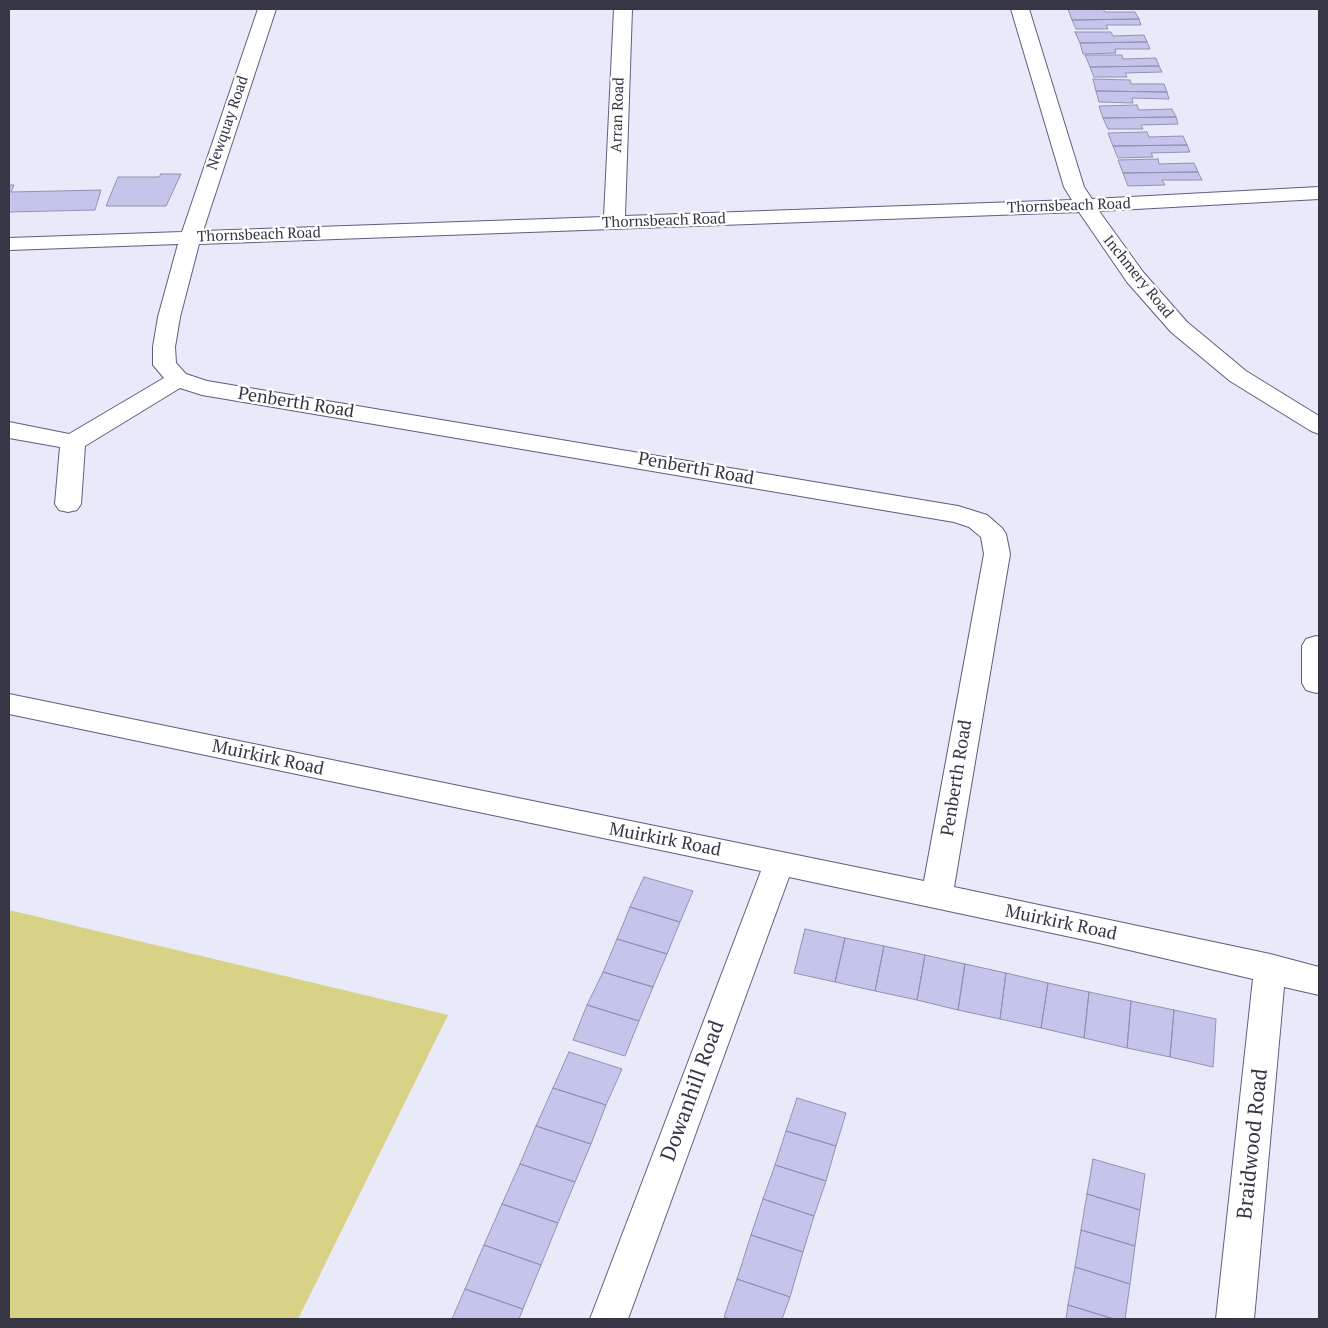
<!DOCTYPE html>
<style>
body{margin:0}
#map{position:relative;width:1328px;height:1328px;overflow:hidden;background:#e8e9f9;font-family:"PT Serif",serif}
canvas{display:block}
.frame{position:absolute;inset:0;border:10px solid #363645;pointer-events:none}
</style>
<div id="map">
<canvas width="1328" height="1328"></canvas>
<div class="frame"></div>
</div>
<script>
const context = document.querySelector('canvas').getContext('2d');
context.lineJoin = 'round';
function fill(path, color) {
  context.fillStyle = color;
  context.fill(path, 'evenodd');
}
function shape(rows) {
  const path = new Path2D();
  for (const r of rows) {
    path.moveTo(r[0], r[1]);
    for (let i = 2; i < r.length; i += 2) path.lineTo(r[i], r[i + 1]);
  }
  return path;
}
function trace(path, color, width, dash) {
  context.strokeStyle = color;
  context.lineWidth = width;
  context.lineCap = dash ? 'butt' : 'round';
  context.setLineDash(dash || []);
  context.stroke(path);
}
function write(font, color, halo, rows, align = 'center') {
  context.font = font + ' "PT Serif",serif';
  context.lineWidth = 4.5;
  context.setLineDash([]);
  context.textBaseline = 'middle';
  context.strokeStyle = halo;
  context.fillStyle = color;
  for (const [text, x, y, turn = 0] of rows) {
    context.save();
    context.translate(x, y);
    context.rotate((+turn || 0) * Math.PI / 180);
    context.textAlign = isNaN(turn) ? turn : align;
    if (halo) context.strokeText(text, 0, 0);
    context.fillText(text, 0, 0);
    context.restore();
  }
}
fill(shape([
 [9,910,448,1015,298,1319,9,1319]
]), '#d7d285');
const building = shape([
 [1068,9,1103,9,1105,12,1135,12,1139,19,1072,20,1068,9],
 [1139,19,1141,25,1106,25,1108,29,1076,29,1072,20,1139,19],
 [1075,32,1111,32,1113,36,1144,35,1147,42,1080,43,1075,32],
 [1147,42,1150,49,1115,49,1116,53,1083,54,1080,43,1147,42],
 [1085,55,1122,55,1123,59,1156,58,1159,66,1090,67,1085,55],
 [1159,66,1162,72,1125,73,1127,77,1094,77,1090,67,1159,66],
 [1093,79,1130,80,1131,84,1164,84,1167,92,1096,91,1093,79],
 [1096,91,1167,92,1169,99,1132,98,1133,103,1099,102,1096,91],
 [1137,105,1139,110,1172,109,1176,117,1103,118,1099,106,1137,105],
 [1176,117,1178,124,1141,125,1143,129,1108,129,1103,118,1176,117],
 [1147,132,1149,137,1183,136,1187,145,1113,146,1108,133,1147,132],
 [1187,145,1190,152,1151,153,1153,157,1118,158,1113,146,1187,145],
 [1158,159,1159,164,1194,163,1198,172,1123,173,1118,160,1158,159],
 [1198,172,1202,180,1162,180,1165,185,1128,186,1123,173,1198,172],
 [161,174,181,174,166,206,106,206,118,177,159,177,161,174],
 [9,185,14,185,11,192,101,190,95,210,9,212,9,185],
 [644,877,693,891,680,922,630,907,644,877],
 [630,907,680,922,667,954,617,939,630,907],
 [805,929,845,938,835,982,794,973,805,929],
 [845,938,884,946,875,991,835,982,845,938],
 [617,939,667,954,653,987,603,972,617,939],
 [884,946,925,955,917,1000,875,991,884,946],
 [925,955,965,964,958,1010,917,1000,925,955],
 [965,964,1006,973,1000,1019,958,1010,965,964],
 [603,972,653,987,639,1021,587,1005,603,972],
 [1006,973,1048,983,1041,1028,1000,1019,1006,973],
 [1048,983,1089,992,1084,1038,1041,1028,1048,983],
 [1089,992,1131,1001,1127,1048,1084,1038,1089,992],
 [1131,1001,1174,1010,1170,1057,1127,1048,1131,1001],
 [587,1005,639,1021,625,1056,573,1040,587,1005],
 [1174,1010,1216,1019,1213,1067,1170,1057,1174,1010],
 [569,1052,622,1069,606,1105,553,1088,569,1052],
 [553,1088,606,1105,591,1144,536,1126,553,1088],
 [797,1098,846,1113,836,1146,786,1131,797,1098],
 [536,1126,591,1144,575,1182,520,1164,536,1126],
 [786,1131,836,1146,826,1181,775,1165,786,1131],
 [1093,1159,1145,1174,1140,1210,1087,1194,1093,1159],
 [520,1164,575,1182,558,1223,502,1204,520,1164],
 [775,1165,826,1181,814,1216,763,1199,775,1165],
 [1087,1194,1140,1210,1135,1246,1081,1230,1087,1194],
 [763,1199,814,1216,803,1252,751,1235,763,1199],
 [502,1204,558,1223,541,1265,484,1245,502,1204],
 [1081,1230,1135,1246,1130,1284,1075,1267,1081,1230],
 [751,1235,803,1252,790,1297,737,1279,751,1235],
 [484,1245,541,1265,523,1309,465,1289,484,1245],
 [1075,1267,1130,1284,1125,1319,1114,1319,1068,1305,1075,1267],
 [737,1279,790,1297,782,1319,730,1319,724,1317,737,1279],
 [465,1289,523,1309,519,1319,452,1319,465,1289],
 [1068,1305,1114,1319,1066,1319,1068,1305]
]);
fill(building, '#c5c5eb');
trace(building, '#9191b5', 1);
const minor = shape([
 [258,9,276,9,203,231,604,217,614,9,632,9,625,216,1072,200,1064,187,1011,9,1029,9,1084,187,1092,199,1319,187,1319,199,1099,211,1143,272,1187,322,1246,371,1319,416,1319,434,1311,431,1230,381,1171,332,1127,282,1079,212,199,244,180,317,175,347,176,363,186,374,207,381,958,506,987,515,1002,528,1006,534,1010,554,954,887,1270,954,1319,967,1319,995,1284,987,1254,1319,1216,1319,1253,979,1099,943,789,877,628,1319,590,1319,761,871,9,714,9,694,924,881,984,554,981,537,969,527,954,522,202,395,180,388,85,446,81,504,77,510,68,512,59,510,55,504,60,447,9,438,9,422,69,434,164,378,153,365,153,347,158,317,178,244,9,250,9,238,182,232,258,9],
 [1316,636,1319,637,1319,692,1316,693,1306,690,1302,683,1302,646,1306,639,1316,636]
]);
trace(minor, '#5f5e80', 2);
fill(minor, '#fff');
write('15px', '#363645', '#fff', [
 ["Arran Road",618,115,-88],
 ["Newquay Road",228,123,-71],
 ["Thornsbeach Road",1069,206,-2],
 ["Thornsbeach Road",664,221,-2],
 ["Thornsbeach Road",259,235,-2],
 ["Inchmery Road",1138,277,51]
]);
write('18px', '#363645', '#fff', [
 ["Penberth Road",296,403,9],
 ["Penberth Road",696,469,10],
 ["Muirkirk Road",268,758,12],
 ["Penberth Road",957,778,-81],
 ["Muirkirk Road",665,840,11],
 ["Muirkirk Road",1061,923,12]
]);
write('21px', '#363645', '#fff', [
 ["Dowanhill Road",693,1091,-70],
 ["Braidwood Road",1253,1144,-84]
]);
</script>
